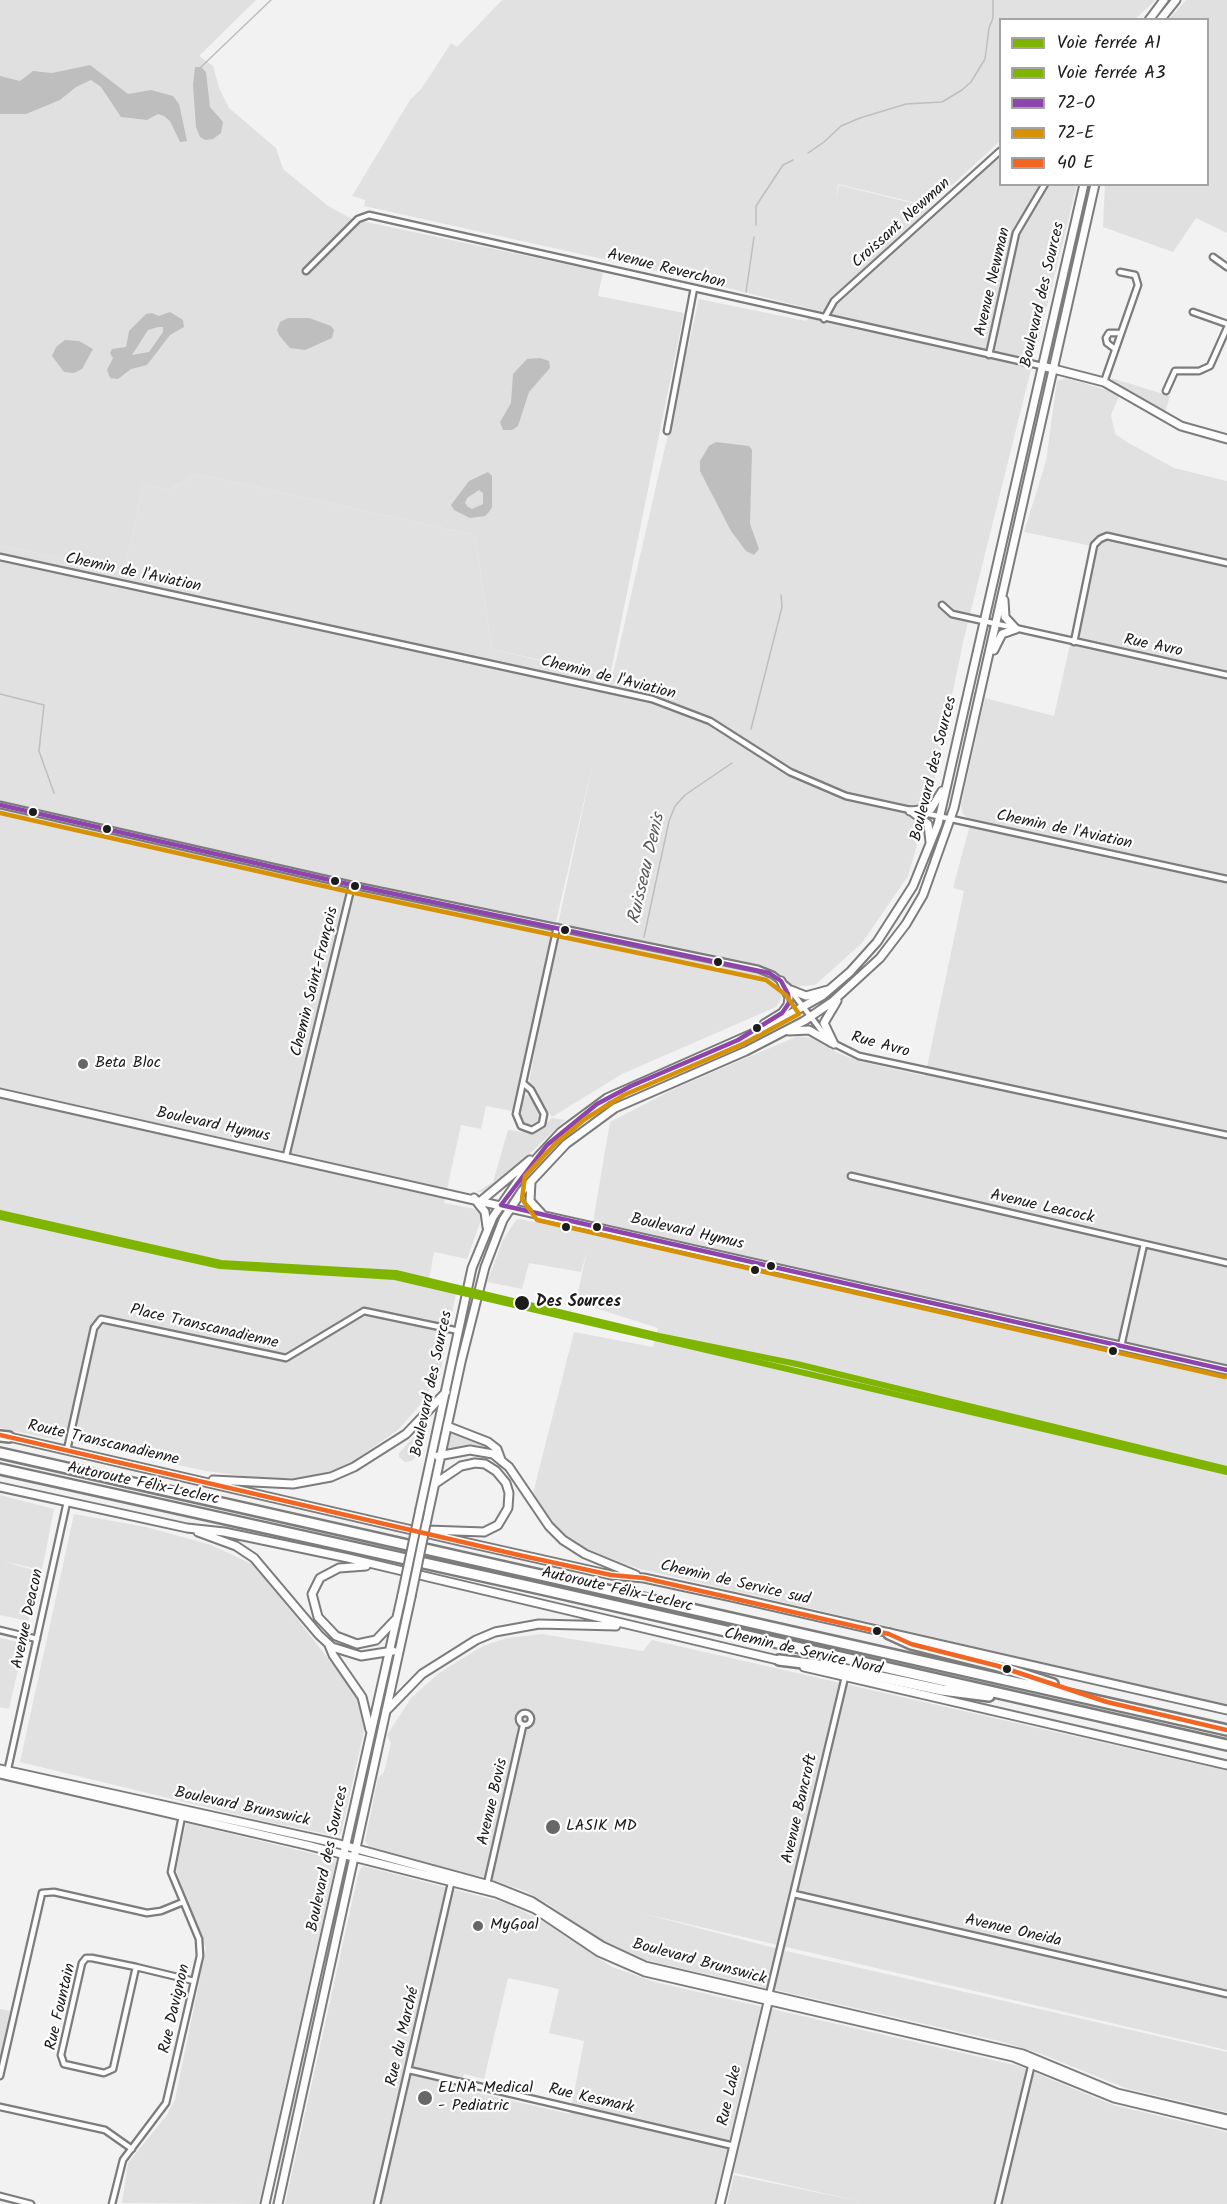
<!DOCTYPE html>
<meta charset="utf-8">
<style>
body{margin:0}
#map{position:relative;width:1227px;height:2204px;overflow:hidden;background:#f2f2f2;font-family:Kalam,sans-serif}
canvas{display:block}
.legend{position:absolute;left:999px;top:18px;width:210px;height:168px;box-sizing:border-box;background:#fff;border:2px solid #a4a4a4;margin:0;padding:8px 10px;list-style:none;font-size:18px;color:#1c1c1c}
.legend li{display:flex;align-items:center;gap:12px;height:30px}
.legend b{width:30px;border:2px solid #a4a4a4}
</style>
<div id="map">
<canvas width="1227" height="2204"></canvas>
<ul class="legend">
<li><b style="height:8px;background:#7fb501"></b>Voie ferrée A1</li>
<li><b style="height:8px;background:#7fb501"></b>Voie ferrée A3</li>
<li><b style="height:8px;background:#8e44ad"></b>72-O</li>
<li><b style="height:8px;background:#d69104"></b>72-E</li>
<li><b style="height:8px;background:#f26522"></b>40 E</li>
</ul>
</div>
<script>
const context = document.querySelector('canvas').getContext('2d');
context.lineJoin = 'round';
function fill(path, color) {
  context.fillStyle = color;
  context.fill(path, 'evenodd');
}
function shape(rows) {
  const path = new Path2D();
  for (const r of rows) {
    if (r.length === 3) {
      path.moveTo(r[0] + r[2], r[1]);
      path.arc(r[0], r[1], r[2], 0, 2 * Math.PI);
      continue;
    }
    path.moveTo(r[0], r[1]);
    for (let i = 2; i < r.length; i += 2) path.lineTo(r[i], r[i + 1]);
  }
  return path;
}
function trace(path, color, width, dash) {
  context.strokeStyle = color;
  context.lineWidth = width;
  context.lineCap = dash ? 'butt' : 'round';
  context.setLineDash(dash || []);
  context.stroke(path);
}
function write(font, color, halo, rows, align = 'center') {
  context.font = font + ' Kalam,sans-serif';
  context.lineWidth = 4.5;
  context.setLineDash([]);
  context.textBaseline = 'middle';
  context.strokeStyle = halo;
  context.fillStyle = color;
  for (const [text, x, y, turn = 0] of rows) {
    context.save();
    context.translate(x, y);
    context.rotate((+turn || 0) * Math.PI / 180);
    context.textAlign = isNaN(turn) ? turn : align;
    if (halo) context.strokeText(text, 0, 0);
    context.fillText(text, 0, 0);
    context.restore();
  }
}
fill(shape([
 [502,0,1156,0,1135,19,1000,20,1000,141,929,206,838,184,836,198,839,185,932,208,1000,146,1000,184,1077,185,964,638,930,801,914,810,913,815,922,827,908,876,862,943,815,985,788,987,776,1007,622,1074,552,1117,529,1083,557,929,593,762,512,1111,486,1106,481,1129,461,1125,444,1203,475,1209,482,1217,467,1259,434,1252,428,1286,456,1293,440,1375,419,1406,398,1430,352,1462,332,1472,304,1478,257,1478,206,1471,81,1444,77,1434,64,1431,57,1440,0,1428,0,545,124,572,143,485,169,490,197,474,475,535,492,649,612,678,699,299,806,321,815,310,684,277,364,206,365,200,352,196,410,100,422,88,451,43,457,47],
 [1066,378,1120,394,1111,415,1115,434,1127,442,1174,468,1227,481,1227,1705,640,1569,587,1550,557,1529,533,1493,574,1332,653,1347,658,1328,576,1302,587,1251,581,1272,529,1263,522,1289,487,1282,503,1240,516,1220,520,1219,591,1234,610,1122,676,1088,798,1036,811,1038,840,1054,862,1062,925,1076,964,891,953,888,971,821,963,814,961,805,985,698,1054,716,1092,546,1024,532,1046,461,1057,381],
 [0,1495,54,1509,42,1570,2,1561,40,1572,28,1621,0,1615],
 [74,1514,146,1527,211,1545,254,1565,278,1594,356,1695,363,1713,364,1731,341,1834,337,1836,263,1821,20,1762],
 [542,1634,643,1651,652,1640,1227,1771,1227,2050,641,1913,786,1951,1227,2052,1227,2112,1128,2089,1039,2053,999,2041,645,1960,600,1939,548,1904,525,1891,483,1877,449,1870,370,1848,365,1841,378,1778,384,1772,391,1743,387,1735,411,1698,439,1673,483,1646,507,1638],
 [0,1638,24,1643,9,1709,0,1707],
 [186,1823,335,1859,336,1863,259,2204,122,2203,128,2163,166,2116,175,2100,206,1949,176,1870],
 [363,1866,506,1903,541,1920,612,1967,655,1982,1019,2066,1113,2105,1227,2132,1227,2204,857,2204,858,2201,722,2170,715,2204,285,2204,359,1871],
 [508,1978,559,1989,549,2033,584,2041,570,2114,460,2089,464,2074,484,2079]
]), '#e1e1e1');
fill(shape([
 [0,0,256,0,199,56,213,66,219,88,229,108,276,148,283,169,328,206,352,219,603,272,598,296,684,313,610,676,492,649,475,535,197,474,169,490,143,485,124,572,0,545],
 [1186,0,1227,0,1227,233,1196,218,1173,252,1103,227,1105,185,1208,184,1208,20,1169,19],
 [1111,378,1170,396,1164,415,1112,381],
 [527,1094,541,1115,538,1124,530,1128,521,1122,519,1116,523,1099],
 [552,1118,565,1120,497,1185,488,1192,477,1192,493,1182,508,1130,534,1133],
 [451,1433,485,1444,493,1450,475,1445,448,1448],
 [416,1435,422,1441,411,1447,410,1451,418,1449,420,1452,412,1461,405,1462,399,1457,399,1453],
 [373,1748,374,1748,353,1843,351,1843],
 [347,1864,350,1865,276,2192,280,2159],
 [0,2009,10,2011,0,2058],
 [734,2175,858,2201,857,2204,727,2204]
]), '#e0e0e0');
fill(shape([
 [90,65,128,94,151,90,173,96,179,104,187,141,180,142,170,121,164,116,158,114,147,120,121,117,101,87,91,80,76,87,60,100,26,114,0,114,0,76,20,81,33,71,52,73],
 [195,67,201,67,206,72,210,107,223,122,221,133,213,139,205,140,200,137,196,127,193,85],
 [170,312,183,320,184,327,170,335,147,365,131,369,118,379,110,378,107,370,113,358,110,353,112,349,126,347,129,331,146,314,152,313,159,316],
 [158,327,163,327,163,332,149,352,132,355,148,330],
 [309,318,331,326,334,330,332,338,305,350,290,348,279,335,277,330,280,322,288,318],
 [65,340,79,341,93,349,82,369,74,373,64,372,52,356,56,347],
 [540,358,549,361,550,368,529,392,518,426,512,430,503,430,500,422,511,403,513,374,527,359],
 [716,442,749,446,752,450,750,524,759,549,754,555,746,551,731,531,700,471,700,461,709,446],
 [488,472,492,476,492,507,489,512,485,516,470,518,454,510,451,505,469,481],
 [479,490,483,493,483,504,472,509,468,507,465,503,467,498]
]), '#bebebe');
trace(shape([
 [201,67,271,0],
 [808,153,824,142,841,126,860,118,906,104,942,102,962,90,971,82,985,59,989,28,993,18,993,0],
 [756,225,756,206,783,165,793,160],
 [746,292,754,237],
 [0,694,44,705,39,751,54,793],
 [751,729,782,607,781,595],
 [644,937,669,821,675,806,685,795,732,763]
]), '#bebebe', 1.5);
const street = shape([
 [1213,257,1227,267],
 [306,271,358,219,369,215,1042,366],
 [1193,312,1227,324],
 [824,319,834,301,1000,151],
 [1115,349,1107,343,1106,338,1109,333,1120,333],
 [989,355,1016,233,1045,184],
 [1104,382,1138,285,1135,275,1120,272],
 [1166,391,1175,371,1199,371,1210,366,1227,328],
 [667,431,694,288],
 [0,557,652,699,710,721,790,772,846,796,1227,879],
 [942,605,952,614,1227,675],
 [1074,642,1094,545,1100,539,1107,536,1227,563],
 [0,805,352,885,758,969,773,975,788,987,827,1038],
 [833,1043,859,1056,1227,1135],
 [523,1083,531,1090,544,1114,542,1124,532,1130,521,1126,516,1114,557,927],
 [286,1156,352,885],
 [851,1176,1227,1263],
 [1121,1346,1144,1244],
 [67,1450,94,1328,101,1319,286,1358,364,1311,459,1331],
 [0,1630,37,1639],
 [525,1719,6],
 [7,1773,67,1502],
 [487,1884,523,1726],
 [794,1894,1227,1994],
 [136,1967,113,2069,104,2073,64,2064,61,2055,82,1963,86,1958,92,1958,136,1967,194,1981],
 [769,1995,845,1677],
 [409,2070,734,2146],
 [0,2076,42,1893,54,1892,147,1913,161,1911,183,1902],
 [0,2107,105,2130,132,2149],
 [0,2196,31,2204],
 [112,2204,123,2160,166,2103,200,1956,199,1939,171,1872,182,1816],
 [377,2204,452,1879],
 [998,2204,1032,2063]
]);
const secondary = shape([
 [1149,20,1164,0],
 [1160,20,1176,0],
 [1042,366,1104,382,1181,426,1227,439],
 [1004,600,1005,617,1016,629],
 [994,650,1002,634,1016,629],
 [910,811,931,809,942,791],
 [911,811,928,824,930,842],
 [791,990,806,996,828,990],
 [764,1024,782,1013,788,1005,789,997,781,981],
 [789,1031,809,1030,832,1043],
 [834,1044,824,1023,837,1001],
 [0,1093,1227,1370],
 [531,1182,530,1201,542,1214],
 [474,1198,485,1212,487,1227],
 [482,1200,530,1160],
 [447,1426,488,1442,497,1449,501,1460],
 [5,1436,464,1542,611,1575,644,1578,732,1597,1227,1710],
 [438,1456,470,1450,493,1454,509,1467,549,1526,563,1540,585,1554,636,1575],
 [213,1480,293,1484,331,1477,354,1467,406,1434,446,1392],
 [0,1487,187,1528,224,1532,348,1558,782,1661],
 [420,1509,472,1268,493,1217,524,1172,561,1132,607,1098,763,1029,822,996,850,972,877,942,913,886,938,824,1084,184],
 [426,1524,461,1362,485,1267,503,1220,522,1191,566,1144,615,1108,746,1051,804,1021,832,1002,880,958,906,924,923,895,954,808,1095,184],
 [427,1530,484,1532,498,1525,508,1508,509,1493,506,1483,496,1471,485,1464,475,1463,461,1466,436,1483],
 [198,1532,236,1546,254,1558,319,1635,332,1647,361,1656,393,1651],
 [366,1566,339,1568,320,1578,312,1594,318,1617,336,1636,357,1644,376,1640,395,1620],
 [329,1645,333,1655,362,1697,370,1730],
 [804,1667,1227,1765],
 [386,1711,422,1674,476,1640,495,1632,539,1624,616,1626],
 [0,1769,335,1843,493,1886,531,1901,602,1946,645,1966,1023,2054,1117,2093,1227,2119],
 [0,1774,306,1845,496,1893,535,1909,599,1952,645,1972,1013,2057,1114,2098,1227,2125],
 [265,2204,402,1595],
 [278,2204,411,1597],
 [720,2204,769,1998]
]);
const highway = shape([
 [0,1436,9,1437],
 [0,1453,1227,1730],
 [0,1469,541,1589,1227,1745],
 [889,1634,911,1644,998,1666,1053,1684],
 [779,1660,834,1667,942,1690,989,1696]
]);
trace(street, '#7c7c7c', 9);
trace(secondary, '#7c7c7c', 11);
trace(highway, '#7c7c7c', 14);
trace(street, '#fdfdfd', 4.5);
trace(secondary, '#fdfdfd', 7);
trace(highway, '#fdfdfd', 9);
const secondaryBridge = shape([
 [402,1595,420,1509],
 [411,1597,426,1524]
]);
trace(secondaryBridge, '#7c7c7c', 11, []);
trace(secondaryBridge, '#fdfdfd', 7);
trace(shape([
 [0,805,352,885,769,973,781,981,788,994,789,1003,782,1013,738,1040,631,1086,597,1104,547,1145,501,1205,1227,1370]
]), '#8e44ad', 4.5);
trace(shape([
 [0,813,350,892,766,980,786,995,799,1014,743,1044,624,1095,585,1119,555,1144,525,1176,522,1199,537,1220,1225,1377]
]), '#d69104', 4.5);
trace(shape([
 [0,1435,523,1556,611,1575,644,1578,889,1634,911,1644,998,1666,1107,1702,1227,1730]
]), '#f26522', 4.5);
trace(shape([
 [0,1213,221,1263,396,1273,659,1336,797,1364,1227,1469]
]), '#7fb501', 6);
trace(shape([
 [0,1217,220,1266,395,1277,1227,1472]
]), '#7fb501', 6);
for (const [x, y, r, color] of [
 [33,812,5,"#1c1c1c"],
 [107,829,5,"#1c1c1c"],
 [335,881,5,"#1c1c1c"],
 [355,886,5,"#1c1c1c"],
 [565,930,5,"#1c1c1c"],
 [718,962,5,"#1c1c1c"],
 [757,1028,5,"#1c1c1c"],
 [83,1064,6,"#676767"],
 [566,1227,5,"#1c1c1c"],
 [597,1227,5,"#1c1c1c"],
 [771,1266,5,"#1c1c1c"],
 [755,1270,5,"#1c1c1c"],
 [522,1303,8,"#1c1c1c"],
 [1113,1351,5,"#1c1c1c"],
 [877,1631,5,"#1c1c1c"],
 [1007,1669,5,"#1c1c1c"],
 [553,1827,8,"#676767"],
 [478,1926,6,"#676767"],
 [425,2098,8,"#676767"]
]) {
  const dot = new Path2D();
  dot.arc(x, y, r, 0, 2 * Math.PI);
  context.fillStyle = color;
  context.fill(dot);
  trace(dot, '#fff', 2);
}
write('16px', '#1c1c1c', '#fff', [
 ["Croissant Newman",902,224,-42],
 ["Avenue Reverchon",666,270,14],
 ["Avenue Newman",994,282,-77],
 ["Boulevard des Sources",1044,295,-77],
 ["Chemin de l'Aviation",133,574,12],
 ["Rue Avro",1153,647,12],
 ["Chemin de l'Aviation",608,679,14],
 ["Boulevard des Sources",935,769,-76],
 ["Chemin de l'Aviation",1064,831,12],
 ["Chemin Saint-François",316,982,-76],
 ["Rue Avro",880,1046,15],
 ["Boulevard Hymus",213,1126,12],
 ["Avenue Leacock",1042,1208,13],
 ["Boulevard Hymus",687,1233,13],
 ["Place Transcanadienne",204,1328,13],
 ["Boulevard des Sources",433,1384,-78],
 ["Route Transcanadienne",103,1444,13],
 ["Autoroute Félix-Leclerc",143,1485,12],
 ["Chemin de Service sud",735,1584,13],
 ["Autoroute Félix-Leclerc",617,1591,13],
 ["Avenue Deacon",29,1619,-78],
 ["Chemin de Service Nord",803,1653,13],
 ["Avenue Bovis",494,1802,-77],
 ["Boulevard Brunswick",242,1808,12],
 ["Avenue Bancroft",801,1809,-77],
 ["Boulevard des Sources",329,1859,-78],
 ["Avenue Oneida",1013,1932,13],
 ["Boulevard Brunswick",699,1963,15],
 ["Rue Fountain",62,2007,-77],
 ["Rue Davignon",176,2009,-77],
 ["Rue du Marché",404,2037,-77],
 ["Rue Lake",731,2096,-77],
 ["Rue Kesmark",591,2100,13]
]);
write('16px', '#1c1c1c', '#fff', [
 ["Beta Bloc",95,1064],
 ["LASIK MD",566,1827],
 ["MyGoal",490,1926],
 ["ELNA Medical",438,2089],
 ["- Pediatric",438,2107]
], 'left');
write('bold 16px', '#1c1c1c', '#fff', [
 ["Des Sources",536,1303]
], 'left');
write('italic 18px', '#5b5b5b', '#fff', [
 ["Ruisseau Denis",648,869,-77]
]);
</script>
